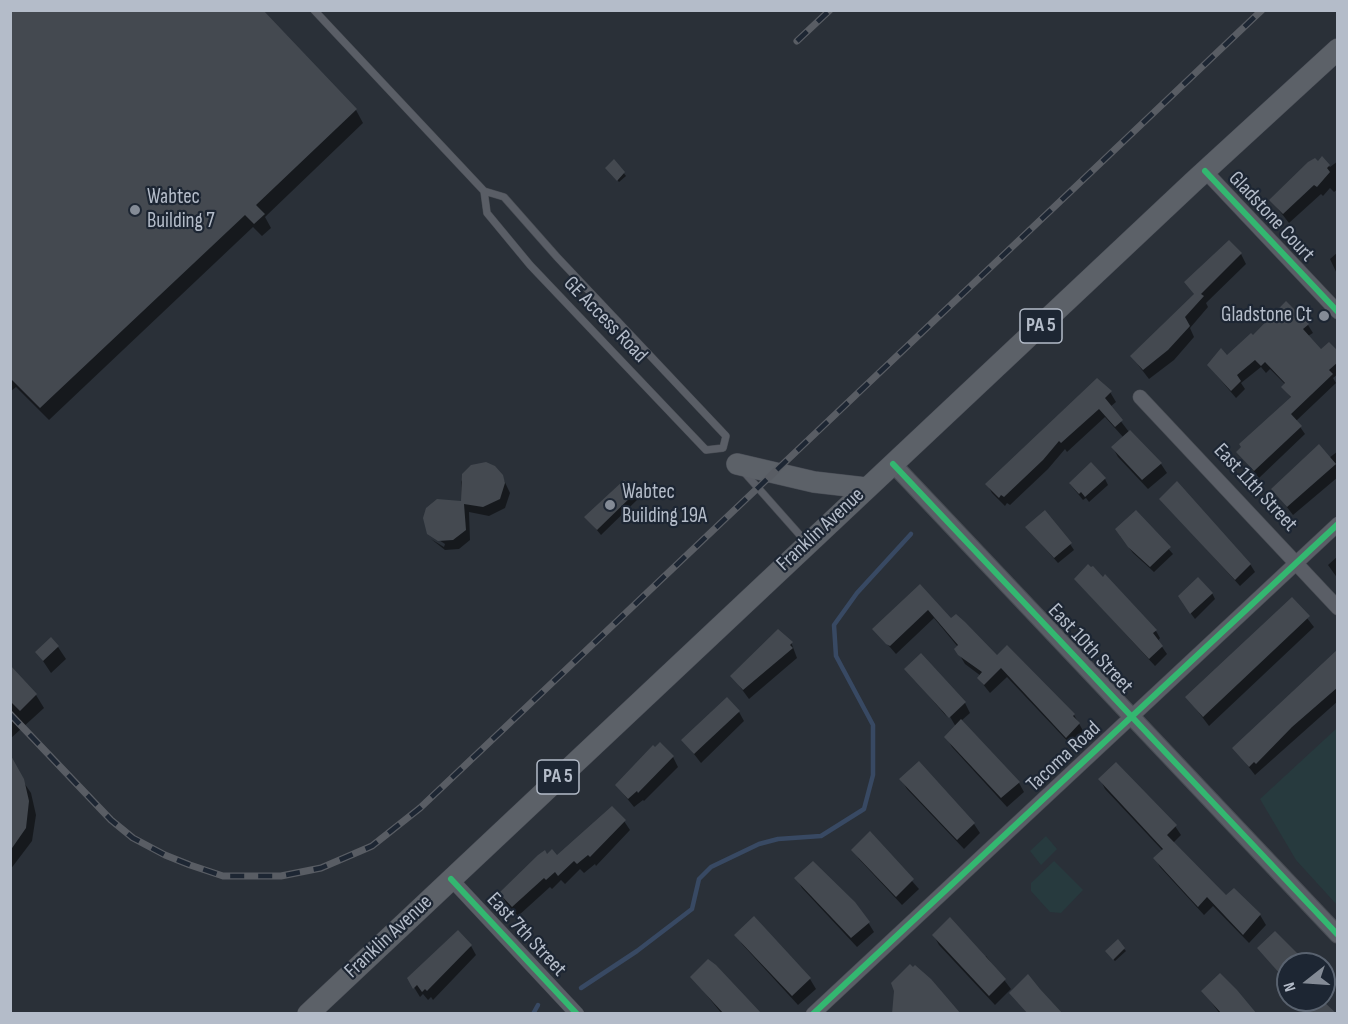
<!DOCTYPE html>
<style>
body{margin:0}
#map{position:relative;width:1348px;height:1024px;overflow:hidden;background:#2a3038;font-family:"Sofia Sans Condensed",sans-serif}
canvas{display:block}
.frame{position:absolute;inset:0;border:12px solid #b4bcc9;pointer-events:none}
.north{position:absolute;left:1276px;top:952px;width:60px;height:60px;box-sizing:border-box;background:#1d2633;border:2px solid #59626f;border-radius:50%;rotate:253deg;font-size:16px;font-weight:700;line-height:24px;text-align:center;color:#b4bcc9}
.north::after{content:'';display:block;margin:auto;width:21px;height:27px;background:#848b96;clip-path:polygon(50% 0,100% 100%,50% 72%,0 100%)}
</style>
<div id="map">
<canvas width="1348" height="1024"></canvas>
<div class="frame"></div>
<div class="north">N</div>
</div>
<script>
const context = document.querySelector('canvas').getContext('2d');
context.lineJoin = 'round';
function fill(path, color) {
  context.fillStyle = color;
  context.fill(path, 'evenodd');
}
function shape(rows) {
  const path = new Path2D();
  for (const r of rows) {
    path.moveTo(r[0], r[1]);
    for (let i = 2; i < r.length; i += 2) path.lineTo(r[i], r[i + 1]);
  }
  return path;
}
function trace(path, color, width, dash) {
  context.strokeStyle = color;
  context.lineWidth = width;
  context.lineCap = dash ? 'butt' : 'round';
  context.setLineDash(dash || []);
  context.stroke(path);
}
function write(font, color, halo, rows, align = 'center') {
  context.font = font + ' "Sofia Sans Condensed",sans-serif';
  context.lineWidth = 4.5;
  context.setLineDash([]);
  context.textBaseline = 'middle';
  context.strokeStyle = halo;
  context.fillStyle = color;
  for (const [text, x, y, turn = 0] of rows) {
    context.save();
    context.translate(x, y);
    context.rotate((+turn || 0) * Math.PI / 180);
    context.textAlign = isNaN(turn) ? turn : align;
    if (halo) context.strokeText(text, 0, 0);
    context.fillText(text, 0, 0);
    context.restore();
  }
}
fill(shape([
 [1337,728,1337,905,1296,860,1260,799],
 [1046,836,1057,849,1041,865,1030,851],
 [1054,861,1083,890,1061,913,1050,912,1031,891,1031,883]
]), '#273a3e');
fill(shape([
 [10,10,356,110,363,123,265,217,271,228,262,236,253,227,49,420,16,387,10,392],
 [1322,159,1330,167,1338,161,1338,189,1334,192,1330,188,1323,196,1321,194,1289,223,1271,200],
 [614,161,626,176,619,182,608,170],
 [1338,252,1338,276,1330,259],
 [1241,254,1246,264,1206,303,1208,307,1190,328,1194,337,1174,360,1149,379,1132,357,1195,295,1186,282],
 [1308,325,1313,333,1308,336,1321,351,1338,353,1338,374,1333,378,1336,383,1296,421,1305,434,1259,478,1238,452,1292,399,1283,387,1286,385,1270,369,1266,373,1261,367,1241,383,1245,389,1236,398,1208,365],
 [1110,392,1116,402,1110,407,1129,432,1161,464,1167,473,1148,489,1118,457,1113,448,1123,437,1105,417,1067,452,1065,449,1048,469,1010,505,1007,503,1005,506,992,493,987,484],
 [1338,451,1338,477,1293,515,1273,489,1329,458],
 [467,470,502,476,510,493,505,508,489,516,469,512,470,540,459,549,445,550,431,539,444,547,445,544,430,534,462,503,461,482],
 [1105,479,1108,485,1089,502,1086,498,1083,500,1070,484],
 [624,482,638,499,601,535,586,517],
 [1161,499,1250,564,1255,572,1240,586],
 [1136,512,1173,554,1154,572,1133,553,1120,536],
 [1027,528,1070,544,1074,550,1058,563],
 [1338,556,1338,579,1328,565],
 [1075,579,1156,631,1160,638,1158,641,1167,654,1155,666],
 [920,586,951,620,997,658,1007,647,1074,715,1085,734,1072,746,1007,677,990,693,978,678,981,676,965,664,956,649,958,647,934,618,896,654,874,629],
 [1212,593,1215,599,1195,619,1183,603],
 [1292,599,1314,627,1209,726,1187,697],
 [791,642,797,658,749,699,732,676],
 [58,647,66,659,51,673,37,652],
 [1338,651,1338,701,1255,775,1234,748],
 [921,655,965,703,970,713,961,721,1019,783,1024,792,1007,807,952,747,946,737,956,727,946,710,944,712,947,717,906,669],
 [10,668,36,695,44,708,10,739],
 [739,712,744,721,701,763,683,740],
 [673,757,678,767,644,801,643,800,634,807,616,785],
 [10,762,31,793,36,815,32,841,10,870],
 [901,779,974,824,980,833,964,849,907,789],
 [1100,779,1175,826,1181,835,1173,843,1226,897,1234,890,1260,915,1266,925,1249,943,1213,906,1204,915,1160,867,1155,858,1163,851,1105,789],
 [624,821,630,830,596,866,595,864,584,873,580,869,565,884,561,880,552,889,550,887,518,916,506,903,501,893,547,856,557,857],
 [870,833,919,889,902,905,859,859,853,850],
 [796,878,863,914,874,932,857,947,802,888],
 [754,918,810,979,816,989,798,1005,742,944,736,935],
 [1275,933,1305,964,1288,964,1288,984,1259,948],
 [934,936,983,958,986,956,1011,989,995,1005,939,945],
 [471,946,476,955,433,1000,431,997,428,1000,423,994,420,997,409,979],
 [1124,949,1126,951,1115,961,1108,954],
 [692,977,758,1014,722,1014],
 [1203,991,1256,1014,1220,1014],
 [1303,1000,1320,1000,1309,1007]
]), '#0007');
trace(shape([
 [581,988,637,951,692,909,699,879,711,867,759,844,778,839,821,836,864,809,873,775,873,725,836,656,834,625,857,593,911,534],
 [533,1014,538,1005]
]), '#384963', 4.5);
fill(shape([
 [10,10,263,10,357,109,256,205,265,214,254,224,245,215,40,408,10,378],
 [1322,156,1330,165,1327,168,1330,172,1317,187,1314,185,1283,214,1269,200,1308,162,1315,158,1318,161],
 [614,159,625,172,617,181,605,168],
 [1229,240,1242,253,1201,294,1204,296,1185,317,1190,326,1168,350,1143,370,1130,356,1194,294,1184,282],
 [1286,301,1309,324,1303,329,1321,349,1329,342,1338,351,1338,362,1329,370,1333,374,1291,414,1302,426,1254,471,1236,452,1241,447,1239,444,1291,397,1281,387,1285,383,1265,362,1261,366,1255,360,1237,375,1241,381,1231,391,1207,365,1221,348,1227,355,1251,333,1253,335],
 [1097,378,1112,391,1105,398,1123,420,1115,427,1099,409,1061,443,1059,441,1043,460,1004,497,1001,495,999,498,985,484],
 [1130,430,1162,463,1142,480,1111,447],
 [1319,444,1336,464,1287,507,1271,489],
 [486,462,495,466,503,475,505,483,500,499,483,507,464,504,466,530,453,540,438,541,427,534,423,518,426,508,437,499,461,501,462,474,471,465],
 [1091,462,1106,478,1085,497,1081,492,1079,494,1069,483],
 [624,480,636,492,597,530,584,517],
 [1177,481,1251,564,1235,580,1159,499],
 [1045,510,1072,543,1054,558,1025,527],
 [1136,510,1171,547,1150,567,1128,547,1115,529],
 [1088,564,1091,567,1093,566,1103,577,1105,574,1157,630,1153,633,1163,646,1149,659,1074,579],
 [1198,577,1213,593,1190,614,1178,596],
 [920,584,951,618,956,614,965,622,997,655,1007,645,1075,714,1073,716,1080,723,1066,738,1001,668,984,685,977,678,982,672,958,655,954,649,958,645,928,610,890,646,886,644,872,629],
 [1292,597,1310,616,1203,717,1185,697],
 [778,629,793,642,790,645,793,648,743,690,730,676],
 [51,637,59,646,43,661,35,652],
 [1338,649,1338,687,1292,727,1256,764,1254,762,1249,767,1232,748],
 [921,653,966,702,949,718,904,669],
 [10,665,37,694,20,711,10,701],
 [727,697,740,711,694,754,681,740],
 [961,719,1020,782,1001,798,944,737],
 [660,742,674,756,638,793,637,791,628,799,615,785,653,745,655,747],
 [10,754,24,779,29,801,26,828,10,851],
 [919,761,975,823,957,840,899,779],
 [1116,762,1177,825,1167,835,1226,895,1234,888,1261,914,1243,935,1207,897,1198,907,1153,858,1163,849,1098,779],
 [612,806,626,820,590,857,588,855,577,864,574,861,558,876,555,872,546,880,544,878,512,907,499,893,538,855,545,850,547,854,552,849,557,855],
 [870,831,914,879,896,897,851,850],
 [813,861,855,902,870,922,851,938,794,878],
 [754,916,811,978,792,996,734,935],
 [950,917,1006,979,989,996,932,935],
 [458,930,472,945,427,991,425,989,422,992,417,985,413,989,407,978],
 [1275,931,1302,958,1294,964,1288,964,1288,983,1257,948],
 [1118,939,1125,948,1113,960,1105,951],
 [708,959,716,965,762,1014,724,1014,690,977],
 [910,964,913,967,915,965,931,979,961,1014,892,1014,894,991,891,983],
 [1220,973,1237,990,1257,1014,1222,1014,1201,991],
 [1028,974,1040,989,1063,1014,1028,1014,1009,993],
 [1314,1000,1322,1000,1337,1014,1300,1014]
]), '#444950');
const service = shape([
 [314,10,484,191],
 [484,191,504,197,557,257,726,436,723,448,706,450,530,265,487,213,484,191],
 [744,472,806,542]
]);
const minor = shape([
 [1205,171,1338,312],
 [1140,397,1338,608],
 [451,879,577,1014],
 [813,1014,1338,524]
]);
const tertiary = shape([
 [893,464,1338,935]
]);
const primary = shape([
 [737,464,814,482,866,488],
 [308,1014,1193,182,1338,49]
]);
trace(service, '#484c53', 8);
trace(minor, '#484c53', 15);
trace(tertiary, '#484c53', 18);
trace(primary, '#484c55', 22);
trace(service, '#5a5e66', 7);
trace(minor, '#5a5e66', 14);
trace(tertiary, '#5a5e66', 16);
trace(primary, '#5c6168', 21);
const rail = shape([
 [797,41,830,10],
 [10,714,111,820,133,838,165,855,190,865,223,876,281,876,321,868,372,846,420,808,1262,10]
]);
trace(rail, '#595d64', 7);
trace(rail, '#1d2633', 4.5, [14]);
trace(shape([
 [1205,171,1338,312],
 [893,464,1338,935],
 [451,879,577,1014],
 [813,1014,1338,524]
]), '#33b770', 6);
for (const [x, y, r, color] of [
 [135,210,6,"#848b96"],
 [1324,316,6,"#848b96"],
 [610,505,6,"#848b96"]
]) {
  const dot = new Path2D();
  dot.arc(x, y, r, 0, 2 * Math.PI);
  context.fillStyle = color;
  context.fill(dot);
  trace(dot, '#1d2633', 2);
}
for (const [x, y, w] of [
 [1041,326,42],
 [558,777,42]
]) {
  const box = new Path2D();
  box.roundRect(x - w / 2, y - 17, w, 34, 4.5);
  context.fillStyle = '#1d2633';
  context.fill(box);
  trace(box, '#b4bcc9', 1.5);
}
write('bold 20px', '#b4bcc9', null, [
 ["PA 5",1041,326],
 ["PA 5",558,777]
]);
write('21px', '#b4bcc9', '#1d2633', [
 ["Wabtec",147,198],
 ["Building 7",147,222],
 ["Gladstone Ct",1312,316,"right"],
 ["Wabtec",622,493],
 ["Building 19A",622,517]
], 'left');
write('21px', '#b4bcc9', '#1d2633', [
 ["Gladstone Court",1271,217,47],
 ["GE Access Road",605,320,46],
 ["East 11th Street",1255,488,47],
 ["Franklin Avenue",821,530,-43],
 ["East 10th Street",1090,649,47],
 ["Tacoma Road",1064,757,-43],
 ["East 7th Street",526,935,47],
 ["Franklin Avenue",389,937,-43]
]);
</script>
